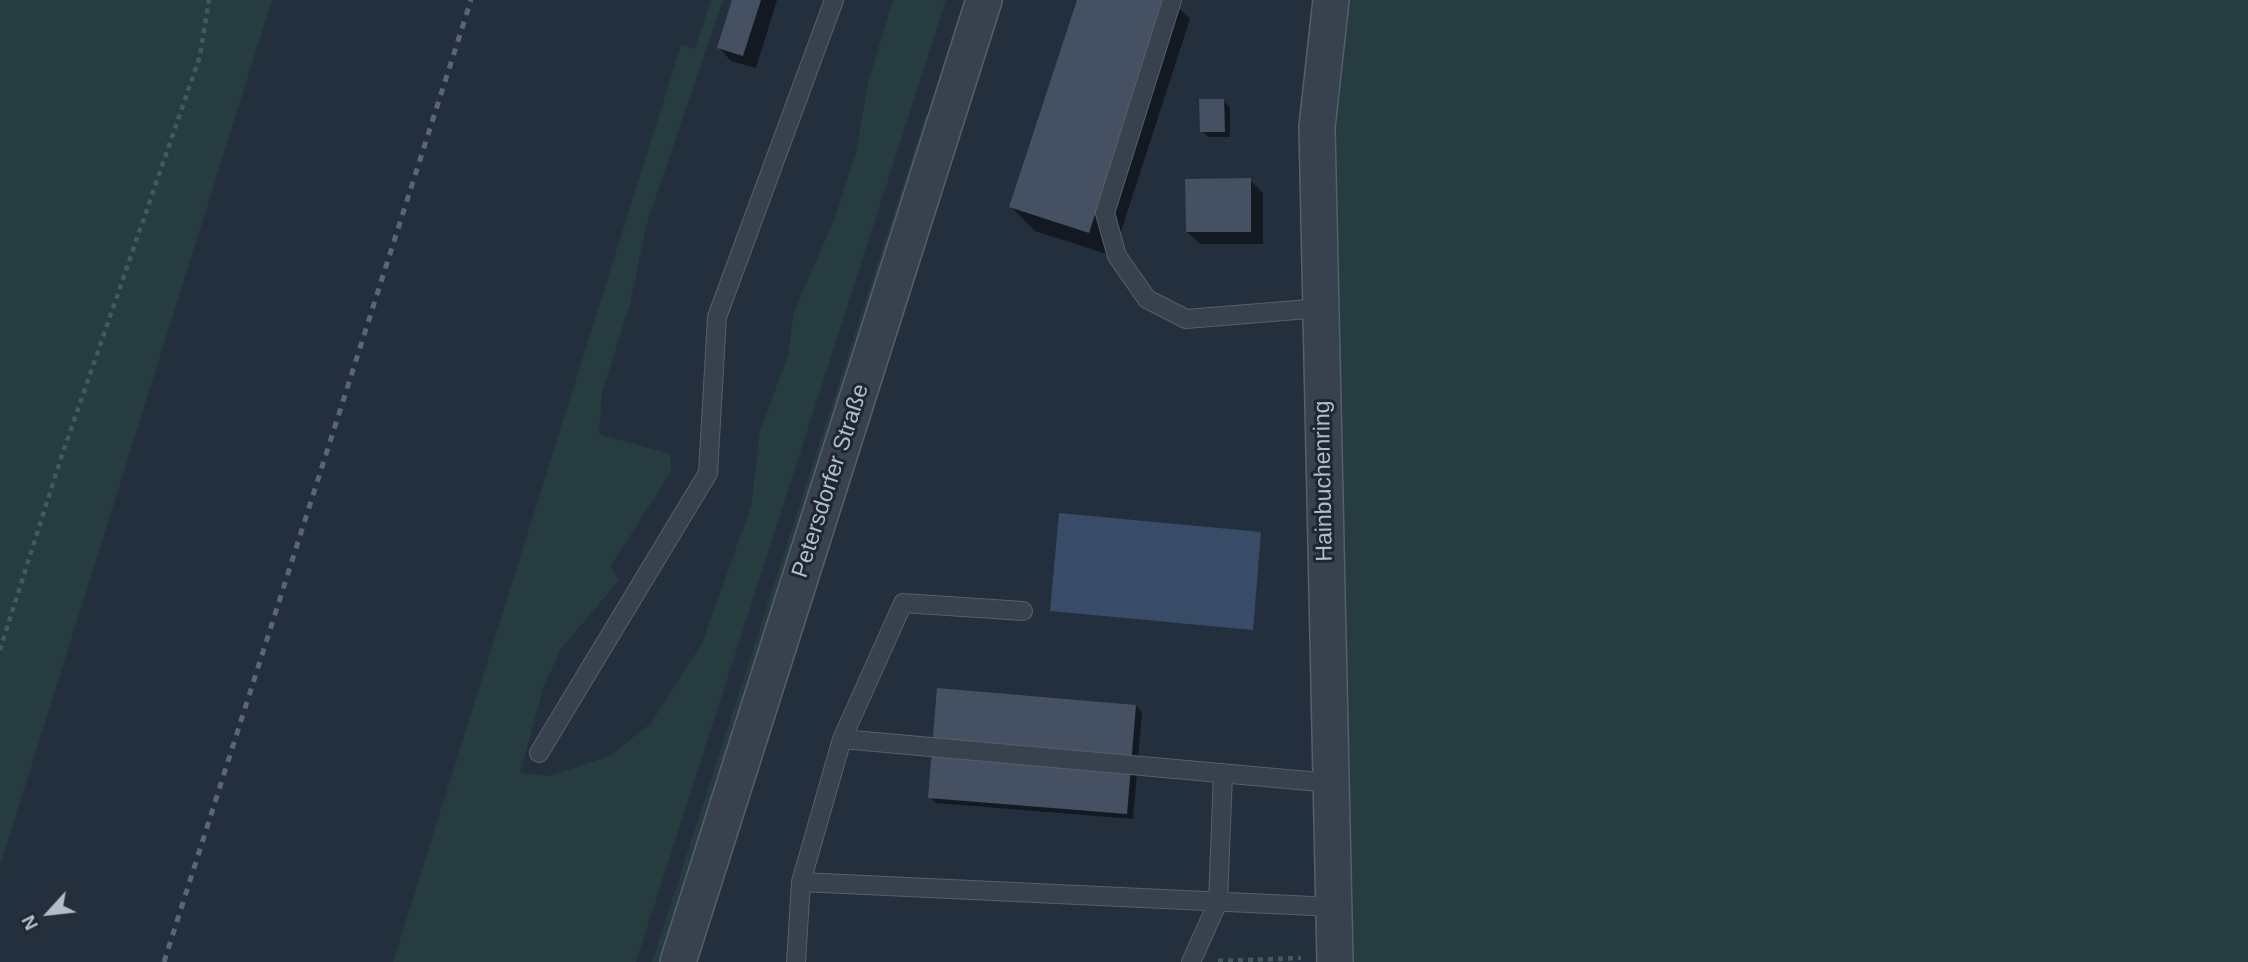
<!DOCTYPE html>
<meta charset="utf-8">
<style>
body{margin:0}
#map{position:relative;width:2248px;height:962px;overflow:hidden;background:#242f3e;font-family:Arial,sans-serif}
canvas{display:block}
.north{position:absolute;left:14px;top:878px;width:70px;height:70px;-webkit-text-stroke:5px #1d2633;paint-order:stroke;rotate:243deg;font-size:19px;font-weight:700;line-height:28px;text-align:center;color:#b4bcc9}
.north::after{content:'';display:block;margin:auto;width:24px;height:32px;background:#b4bcc9;clip-path:polygon(50% 0,100% 100%,50% 72%,0 100%)}
</style>
<div id="map">
<canvas width="2248" height="962"></canvas>
<div class="north">N</div>
</div>
<script>
const context = document.querySelector('canvas').getContext('2d');
context.lineJoin = 'round';
function fill(path, color) {
  context.fillStyle = color;
  context.fill(path, 'evenodd');
}
function shape(rows) {
  const path = new Path2D();
  for (const r of rows) {
    path.moveTo(r[0], r[1]);
    for (let i = 2; i < r.length; i += 2) path.lineTo(r[i], r[i + 1]);
  }
  return path;
}
function trace(path, color, width, dash) {
  context.strokeStyle = color;
  context.lineWidth = width;
  context.lineCap = dash ? 'butt' : 'round';
  context.setLineDash(dash || []);
  context.stroke(path);
}
function write(font, color, halo, rows, align = 'center') {
  context.font = font + ' Arial,sans-serif';
  context.lineWidth = 6;
  context.setLineDash([]);
  context.textBaseline = 'middle';
  context.strokeStyle = halo;
  context.fillStyle = color;
  for (const [text, x, y, turn = 0] of rows) {
    context.save();
    context.translate(x, y);
    context.rotate((+turn || 0) * Math.PI / 180);
    context.textAlign = isNaN(turn) ? turn : align;
    if (halo) context.strokeText(text, 0, 0);
    context.fillText(text, 0, 0);
    context.restore();
  }
}
fill(shape([
 [0,0,272,0,0,866],
 [711,0,723,0,646,226,630,304,602,393,599,434,670,454,671,472,610,567,619,580,560,650,543,689,520,773,549,776,610,756,651,723,702,643,751,506,760,431,788,355,794,311,834,220,856,152,868,82,893,0,946,0,636,962,393,962,681,45,695,49],
 [1349,0,2248,0,2248,962,1351,962,1332,139],
 [926,114,933,115,660,962,652,962]
]), '#263c3f');
fill(shape([
 [1059,513,1261,532,1253,630,1050,611]
]), '#394c67');
fill(shape([
 [734,0,777,0,756,68,731,61,719,48],
 [1079,0,1171,0,1190,19,1113,256,1035,231,1011,207],
 [1223,101,1230,107,1230,137,1208,137,1202,131],
 [1250,180,1263,193,1263,244,1200,244,1187,232],
 [1136,706,1142,712,1133,819,936,803,930,797]
]), '#0007');
fill(shape([
 [732,0,761,0,743,56,717,48],
 [1077,0,1164,0,1089,233,1009,207],
 [1199,99,1224,99,1225,132,1200,132],
 [1251,178,1251,232,1186,232,1185,179],
 [937,688,1136,705,1127,814,928,798]
]), '#455162');
const lane = shape([
 [1172,0,1105,213,1117,256,1147,299,1186,319,1321,308],
 [1023,611,903,603,842,739,801,882,1334,907],
 [842,739,1331,783],
 [539,753,708,473,717,317,834,0],
 [796,962,801,882],
 [1191,962,1218,902,1223,773]
]);
const street = shape([
 [1331,0,1317,127,1335,962],
 [678,962,984,0]
]);
trace(lane, '#565f6c', 20);
trace(street, '#565f6c', 38);
trace(shape([
 [0,650,60,461,200,56,209,0],
 [1218,961,1301,958]
]), '#44595c', 4.5, [5, 5]);
trace(lane, '#38414e', 18);
trace(street, '#38414e', 35);
trace(shape([
 [164,962,471,0]
]), '#5a6575', 5, [7, 7]);
write('23px', '#b4bcc9', '#1d2633', [
 ["Petersdorfer Straße",831,481,-72],
 ["Hainbuchenring",1324,481,-91]
]);
</script>
